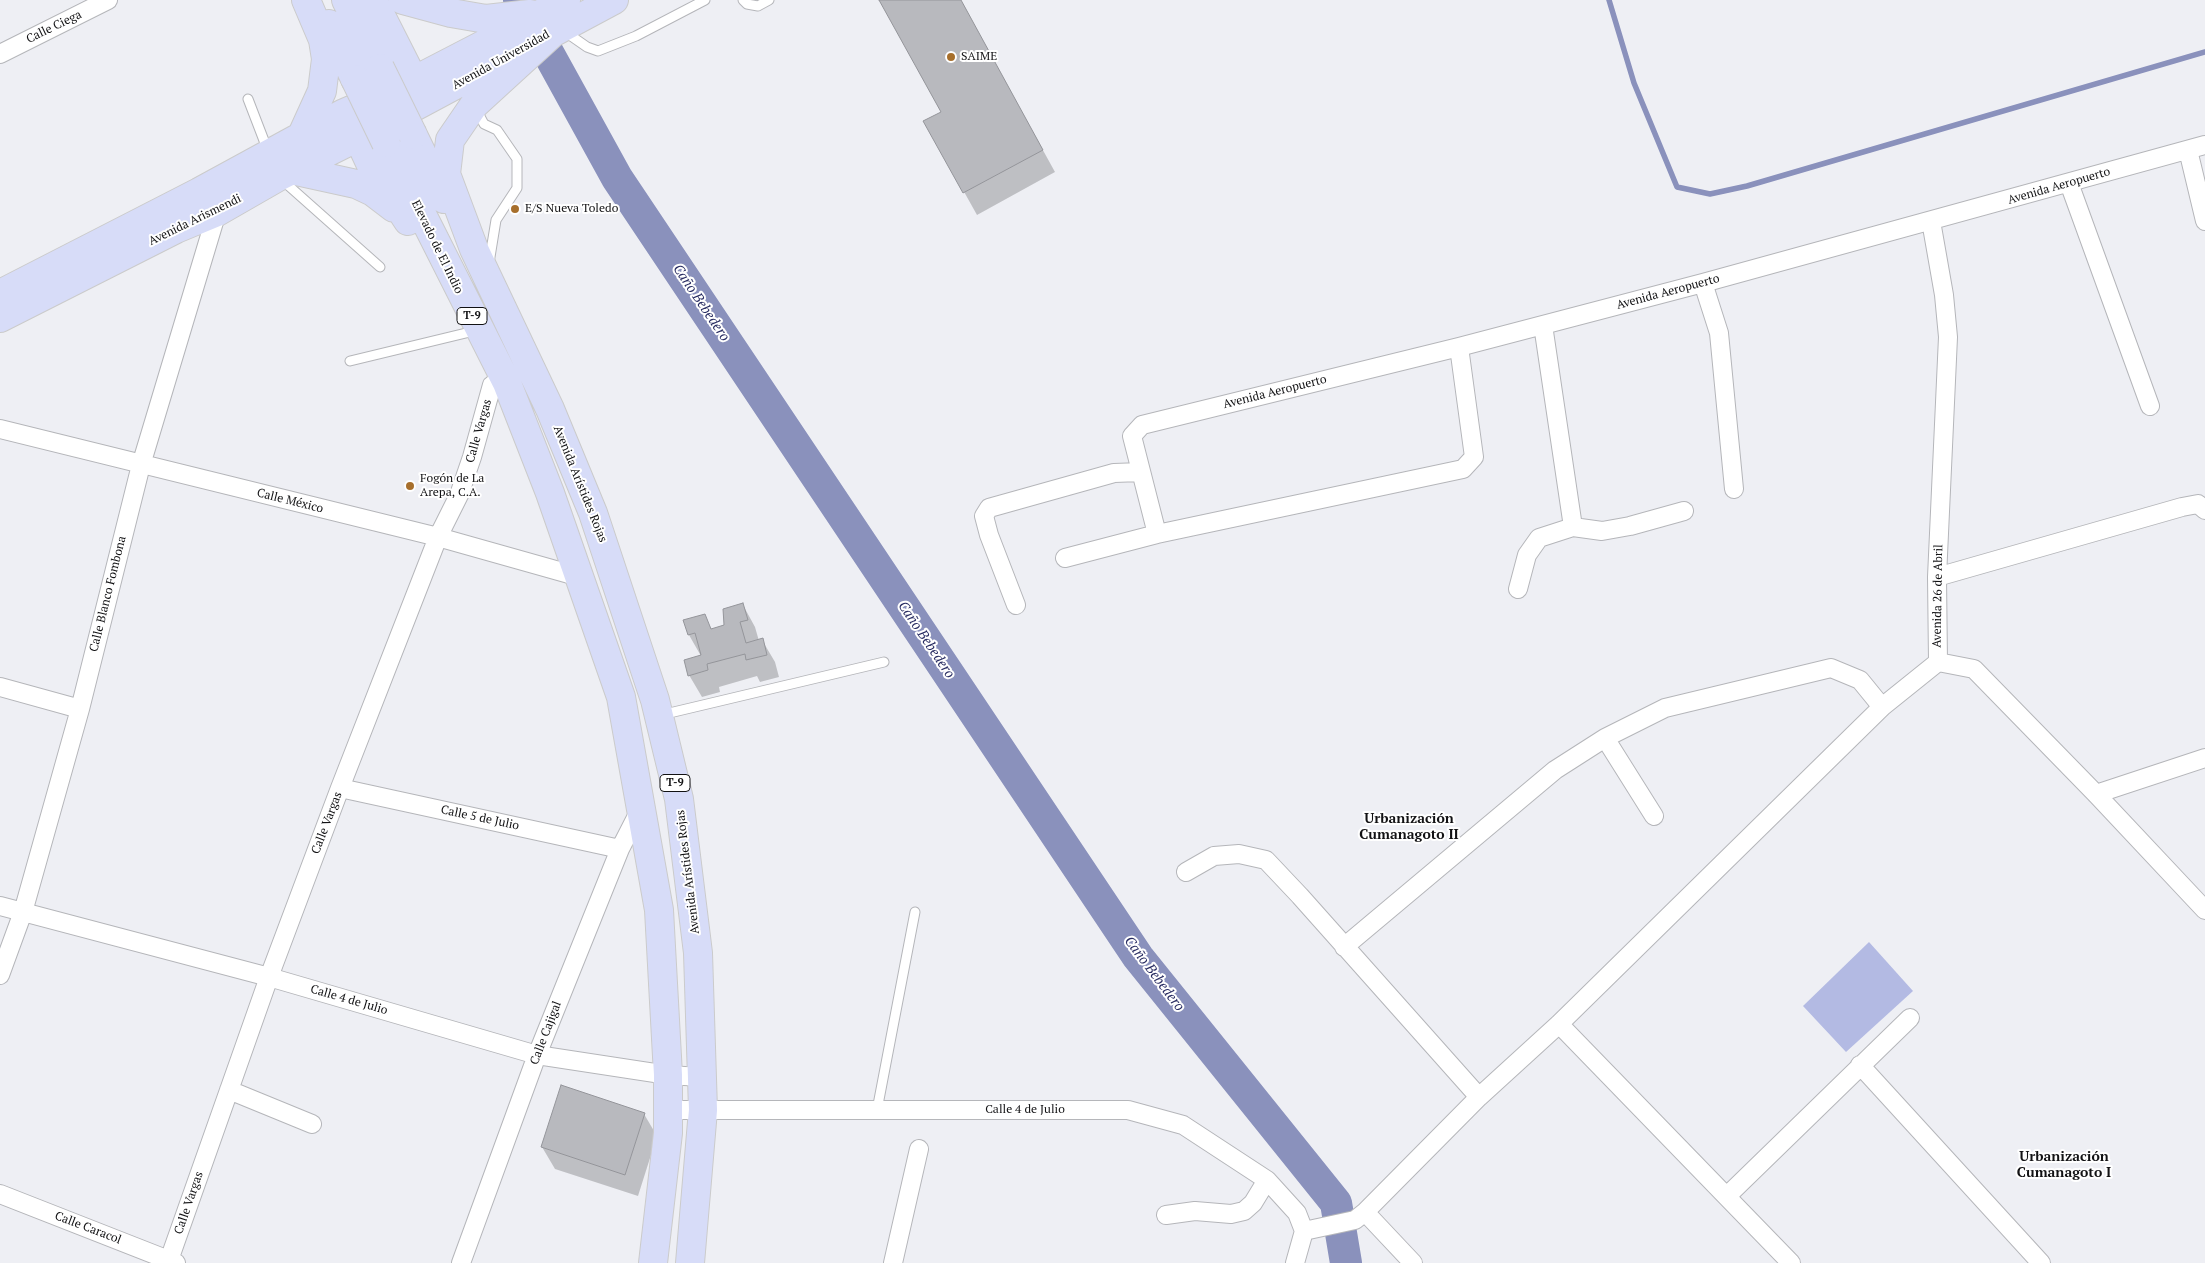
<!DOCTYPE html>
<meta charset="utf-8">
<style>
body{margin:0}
canvas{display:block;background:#eeeff4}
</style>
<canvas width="2205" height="1263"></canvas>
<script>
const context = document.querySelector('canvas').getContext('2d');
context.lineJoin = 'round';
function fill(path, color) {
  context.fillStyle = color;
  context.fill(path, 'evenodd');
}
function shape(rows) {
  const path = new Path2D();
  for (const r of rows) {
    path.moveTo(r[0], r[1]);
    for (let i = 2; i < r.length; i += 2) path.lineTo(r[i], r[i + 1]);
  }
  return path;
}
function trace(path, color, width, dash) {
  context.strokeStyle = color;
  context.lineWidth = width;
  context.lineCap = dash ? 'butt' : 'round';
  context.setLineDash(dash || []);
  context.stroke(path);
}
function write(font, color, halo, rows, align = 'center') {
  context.font = font + ' "PT Serif",serif';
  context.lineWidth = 4;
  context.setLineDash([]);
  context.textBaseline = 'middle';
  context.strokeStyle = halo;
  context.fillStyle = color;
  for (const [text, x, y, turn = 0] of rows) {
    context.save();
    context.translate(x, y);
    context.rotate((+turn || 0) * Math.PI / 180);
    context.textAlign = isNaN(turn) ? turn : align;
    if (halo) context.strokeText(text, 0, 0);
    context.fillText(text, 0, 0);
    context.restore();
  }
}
fill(shape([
 [1869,942,1913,991,1846,1052,1803,1006]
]), '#b3bae3');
fill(shape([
 [880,0,960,0,1055,172,977,215,925,122,942,113],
 [743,605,755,627,759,641,762,640,775,662,779,677,760,682,757,676,719,687,720,692,702,697,689,675,701,656,689,635,704,616,712,630,725,626],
 [644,1114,657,1136,638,1196,555,1169,542,1147]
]), '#0003');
trace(shape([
 [1609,0,1634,83,1677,187,1710,194,1747,186,2205,52]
]), '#8a91bc', 5.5);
trace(shape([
 [519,0,617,178,1138,957,1336,1203,1346,1263]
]), '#8a91bc', 32);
const building = shape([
 [879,0,961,0,1043,150,963,193,923,121,941,112,879,0],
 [743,603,748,620,740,622,746,643,763,638,767,655,746,660,745,654,707,664,708,670,688,676,684,660,701,655,695,633,688,635,683,620,705,614,711,629,724,625,723,609,743,603],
 [561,1085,645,1113,625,1175,541,1147,561,1085]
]);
fill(building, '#b8b9be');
trace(building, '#94959a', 1);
const service = shape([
 [743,0,747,4,758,6,769,0],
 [564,31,587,47,598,51,636,36,705,0],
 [248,99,268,151],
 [476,109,484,124,497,130,517,159,517,188,496,220,489,263],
 [281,179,380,267],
 [350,361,466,333],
 [661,715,884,662],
 [877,1110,915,912]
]);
const minor = shape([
 [0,54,108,0],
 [2188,150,2205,221],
 [2069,183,2150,406],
 [1931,221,1944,295,1948,337,1937,577,1938,662],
 [1703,283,1719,333,1734,489],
 [0,429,438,537,580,577],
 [1573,527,1602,531,1630,526,1684,511],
 [1157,534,1132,436,1142,425,1459,347,1703,283,2205,145],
 [1065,558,1157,534,1463,469,1474,457,1459,347],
 [1937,577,2182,507,2198,504,2205,510],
 [1518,589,1527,555,1539,538,1573,527,1543,325],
 [1016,605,989,535,984,516,989,508,1114,473,1141,472],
 [1938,662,1974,669,2096,794,2205,910],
 [0,687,80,709],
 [1605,738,1654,816],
 [340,788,620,849],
 [2096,794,2205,758],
 [1186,872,1214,856,1239,854,1266,860,1300,896,1479,1097],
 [0,906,269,977,537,1055,668,1075,701,1077],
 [1344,947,1555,770,1605,738,1665,708,1831,668,1860,680,1882,707],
 [0,975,23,912,80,709,141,465,217,212],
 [1559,1024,1791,1263],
 [1860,1065,2041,1263],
 [229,1090,312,1124],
 [668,1110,1128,1110,1183,1125,1267,1180,1297,1213,1304,1231,1295,1263],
 [0,1194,176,1263],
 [1727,1196,1910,1018],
 [1365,1212,1413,1263],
 [1166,1215,1195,1211,1231,1214,1244,1211,1253,1203,1267,1180],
 [1304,1231,1355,1220,1365,1212,1479,1097,1559,1024,1882,707,1938,662],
 [168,1263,269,977,340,788,438,537,459,495,472,457,492,385],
 [461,1263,537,1055,620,849,641,808],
 [893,1263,919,1149]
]);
const primary = shape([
 [346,0,380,68],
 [373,0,413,79,410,96],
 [403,0,451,13,486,19,530,14],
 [329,24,355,79],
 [556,30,474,105,450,140,446,174,474,249,550,409,593,513,655,700,679,799,698,953,703,1110,690,1263],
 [363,121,358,137,370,163,408,221],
 [302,135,322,91,326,59,323,40,306,0],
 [413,135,444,199],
 [386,143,507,383,550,493,621,697,659,910,668,1075,668,1133,653,1263],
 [292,170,356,184,373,192,394,208],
 [0,294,199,192,344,113,388,94,500,36,566,0],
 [0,318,176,229,217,212,278,177,358,137,614,0]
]);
trace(service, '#b5b6ba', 11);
trace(minor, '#b5b6ba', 20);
trace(primary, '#cbcbcb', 30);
trace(service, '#fff', 9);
trace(minor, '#fff', 18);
trace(primary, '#d7dcf8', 28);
const primaryBridge = shape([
 [380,68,413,135],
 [355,79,386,143]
]);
trace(primaryBridge, '#cbcbcb', 30, []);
trace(primaryBridge, '#d7dcf8', 28);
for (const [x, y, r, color] of [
 [951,57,5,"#a76f2c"],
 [515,209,5,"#a76f2c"],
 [410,486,5,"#a76f2c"]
]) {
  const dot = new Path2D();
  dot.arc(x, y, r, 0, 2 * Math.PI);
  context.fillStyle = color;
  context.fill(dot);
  trace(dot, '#fff', 2);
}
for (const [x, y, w] of [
 [472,316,30],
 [675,783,30]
]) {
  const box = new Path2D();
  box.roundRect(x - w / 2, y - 8.5, w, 17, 4);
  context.fillStyle = '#fff';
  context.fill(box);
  trace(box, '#121214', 1);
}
write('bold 11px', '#121214', null, [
 ["T-9",472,316],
 ["T-9",675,783]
]);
write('12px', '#121214', '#fff', [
 ["Calle Ciega",54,27,-26],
 ["Avenida Universidad",501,60,-29],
 ["Avenida Aeropuerto",2059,186,-16],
 ["Avenida Arismendi",195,220,-26],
 ["Elevado de El Indio",437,247,64],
 ["Avenida Aeropuerto",1668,292,-15],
 ["Avenida Aeropuerto",1275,392,-14],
 ["Calle Vargas",479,431,-74],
 ["Avenida Arístides Rojas",580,484,68],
 ["Calle México",290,501,14],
 ["Calle Blanco Fombona",108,594,-76],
 ["Avenida 26 de Abril",1938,596,-89],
 ["Calle 5 de Julio",480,818,12],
 ["Calle Vargas",327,823,-69],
 ["Avenida Arístides Rojas",688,872,-97],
 ["Calle 4 de Julio",349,1000,16],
 ["Calle Cajigal",546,1033,-69],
 ["Calle 4 de Julio",1025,1110],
 ["Calle Vargas",189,1203,-71],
 ["Calle Caracol",88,1228,21]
]);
write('12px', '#121214', '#fff', [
 ["SAIME",961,57],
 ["E/S Nueva Toledo",525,209],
 ["Fogón de La",420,479],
 ["Arepa, C.A.",420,493]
], 'left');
write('italic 14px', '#272b61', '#fff', [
 ["Caño Bebedero",701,303,56],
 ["Caño Bebedero",926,640,56],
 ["Caño Bebedero",1154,974,53]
]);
write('bold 14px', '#121214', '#fff', [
 ["Urbanización",1409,819],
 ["Cumanagoto II",1409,835],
 ["Urbanización",2064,1157],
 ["Cumanagoto I",2064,1173]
]);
</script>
